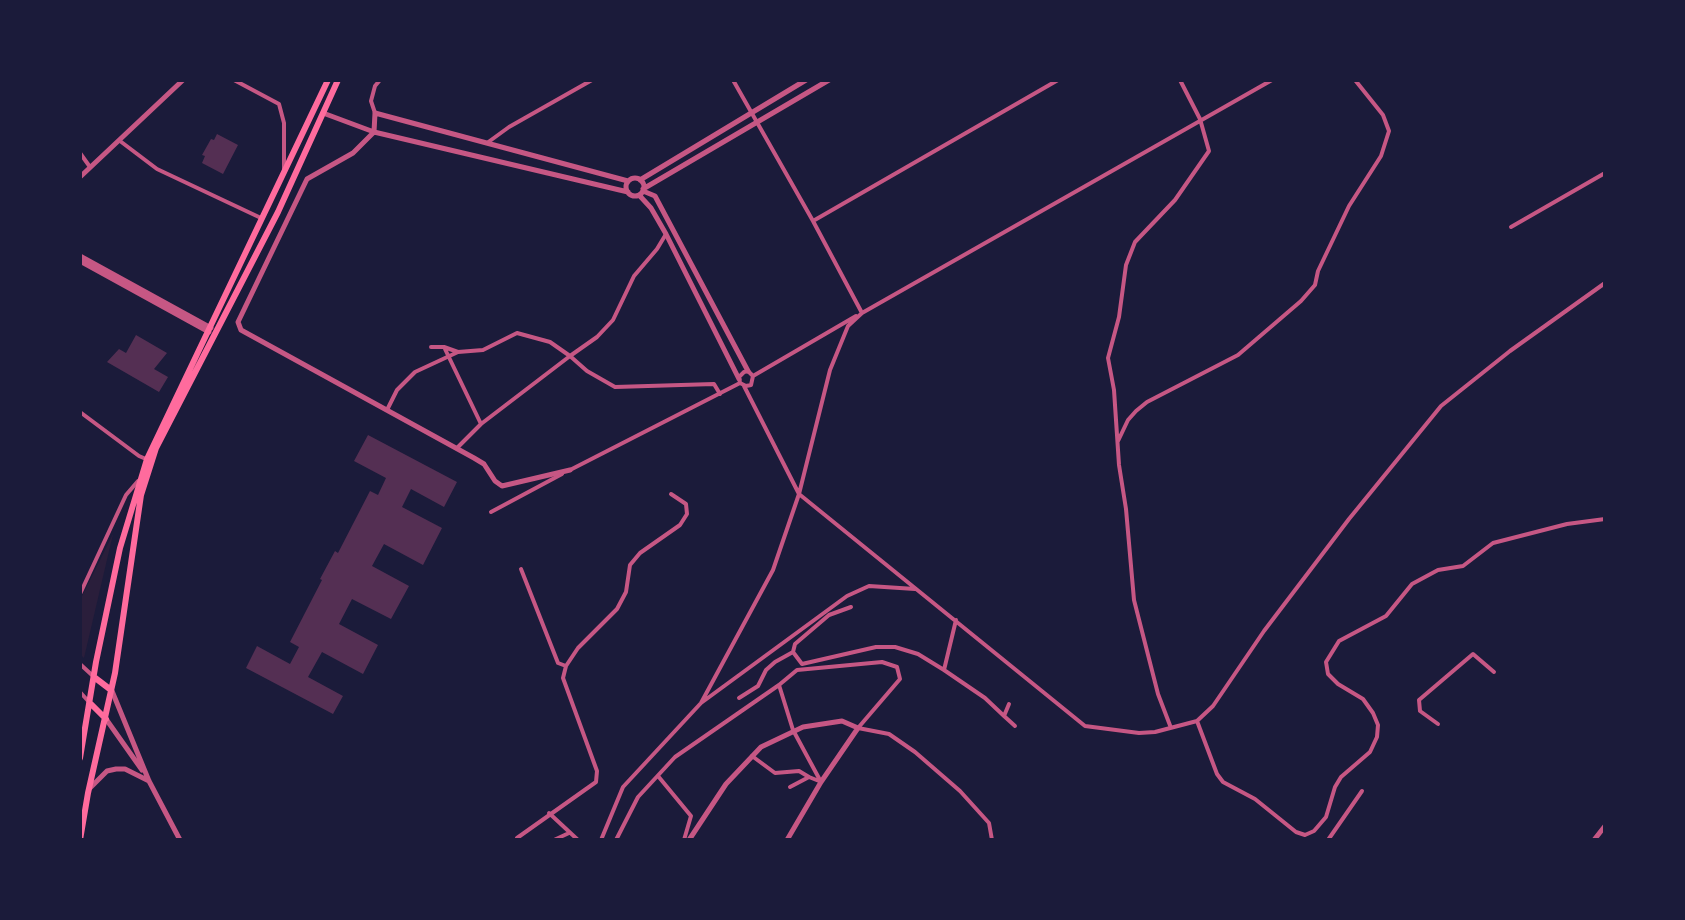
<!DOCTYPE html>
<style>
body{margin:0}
#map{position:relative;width:1685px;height:920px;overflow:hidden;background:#1b1b3a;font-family:"Golos Text",sans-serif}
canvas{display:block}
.frame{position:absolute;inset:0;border:82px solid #1b1b3a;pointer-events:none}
</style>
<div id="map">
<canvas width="1685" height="920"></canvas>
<div class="frame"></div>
</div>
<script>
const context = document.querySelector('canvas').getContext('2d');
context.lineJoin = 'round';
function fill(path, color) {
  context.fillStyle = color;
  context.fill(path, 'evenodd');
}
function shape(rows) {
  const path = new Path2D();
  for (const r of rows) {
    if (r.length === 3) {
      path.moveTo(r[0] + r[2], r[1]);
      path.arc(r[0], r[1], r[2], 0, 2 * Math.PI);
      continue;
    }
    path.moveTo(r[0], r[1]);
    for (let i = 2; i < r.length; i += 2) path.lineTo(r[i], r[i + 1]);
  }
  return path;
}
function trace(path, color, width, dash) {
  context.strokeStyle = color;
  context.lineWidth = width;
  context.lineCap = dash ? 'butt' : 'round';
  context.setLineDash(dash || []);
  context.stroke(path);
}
fill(shape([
 [113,534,84,658,80,654,80,600]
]), '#2a1e3b');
fill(shape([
 [217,134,238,145,223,174,202,163,205,156,202,155,211,139,214,140],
 [136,335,167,353,154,369,168,377,159,392,107,362,119,349,126,353],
 [368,435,457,482,444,507,411,489,402,507,442,528,423,565,384,544,372,566,409,586,391,619,352,599,339,624,378,645,363,674,322,652,308,677,343,696,333,714,246,668,257,646,290,664,299,647,290,642,322,580,320,579,335,551,338,553,370,491,378,495,386,478,354,461]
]), '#542f53');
trace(shape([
 [234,80,279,104,284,123,284,170],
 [733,80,813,221,862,313,1272,80],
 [375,113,371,101,375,86,380,80],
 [120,141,157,169,261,218],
 [487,143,509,127,592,80],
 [80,153,90,167],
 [813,221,1058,80],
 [1511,227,1605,173],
 [431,347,444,347,458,352,483,350,517,333,550,342,570,356,597,337,613,320,634,276,657,249,666,234],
 [445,349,481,424,457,448],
 [753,376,856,316],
 [744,386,799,494,1085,726,1139,733,1155,732,1197,721,1213,706,1264,631,1349,519,1441,406,1510,351,1605,283],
 [387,410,397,390,415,372,458,352],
 [80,412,139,456,146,459],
 [481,424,570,356,587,371,615,387,714,384,720,394],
 [1118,441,1128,420,1136,411,1147,402,1238,355,1301,301,1315,285,1318,271,1349,206,1381,156,1389,131,1383,115,1355,80],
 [570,470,740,383,746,386,751,385,753,376,748,371,744,372,739,377,740,383],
 [491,512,562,474],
 [521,569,558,663,566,666],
 [80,594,126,495,138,481],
 [851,607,829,615,795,644,793,652,802,664,876,647,895,647,918,654,944,670,956,620],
 [80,664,93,676],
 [944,670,985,698,1004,716,1009,704],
 [779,685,797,670,882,662,897,667,900,679,858,728],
 [80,692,89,702],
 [739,698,758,686,766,670,775,662,793,652],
 [701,703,847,596,869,586,915,589],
 [1004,716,1015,726],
 [1197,721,1217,774,1223,782,1255,799,1296,832,1305,835,1314,831,1326,817,1335,787,1341,777,1370,752,1377,737,1378,725,1373,713,1363,699,1338,684,1328,674,1326,662,1339,641,1386,616,1412,584,1438,570,1463,566,1493,543,1567,524,1605,519],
 [1438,724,1420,711,1419,700,1473,654,1494,672],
 [858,728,889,734,915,752,960,791,989,823,992,840],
 [1171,728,1158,694,1134,600,1126,509,1119,465,1114,390,1108,358,1119,317,1126,265,1135,242,1175,200,1209,151,1200,119,1180,80],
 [752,756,775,773,799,771,809,777],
 [658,776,691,816,684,840],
 [790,787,809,777,819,781],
 [549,813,578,840],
 [517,838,596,782,597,771,563,678,566,666,578,648,617,609,626,592,630,565,640,553,680,525,687,514,686,504,671,494],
 [554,840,569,833],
 [601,840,623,787,701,703,773,570,799,494,830,370,848,326,862,313],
 [616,840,638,797,675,757,779,685,793,730,821,782],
 [1328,840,1362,791]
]), '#c65784', 4);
trace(shape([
 [323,113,374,132,375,113,628,181],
 [80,177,183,80],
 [635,187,9],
 [640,180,806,80],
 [643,189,829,80],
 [643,191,655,196,748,371],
 [639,195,651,208,666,234,739,379],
 [80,256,211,328],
 [80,261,209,332],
 [570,470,502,486,495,481,484,464,474,458,241,330,238,322,307,179,353,153,374,132,628,192],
 [112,691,149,781,180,840],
 [106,719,142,770],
 [90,788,107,771,116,769,125,769,149,781],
 [689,840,726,784,761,747,803,727,842,721,858,728,821,782,787,840],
 [1594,840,1605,826]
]), '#c65784', 5);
trace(shape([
 [94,677,111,690],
 [90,703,106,719],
 [80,758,96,662,120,548,147,459,328,80],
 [80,840,88,793,115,673,141,495,156,448,278,212,338,80]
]), '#ff6b9d', 6);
</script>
